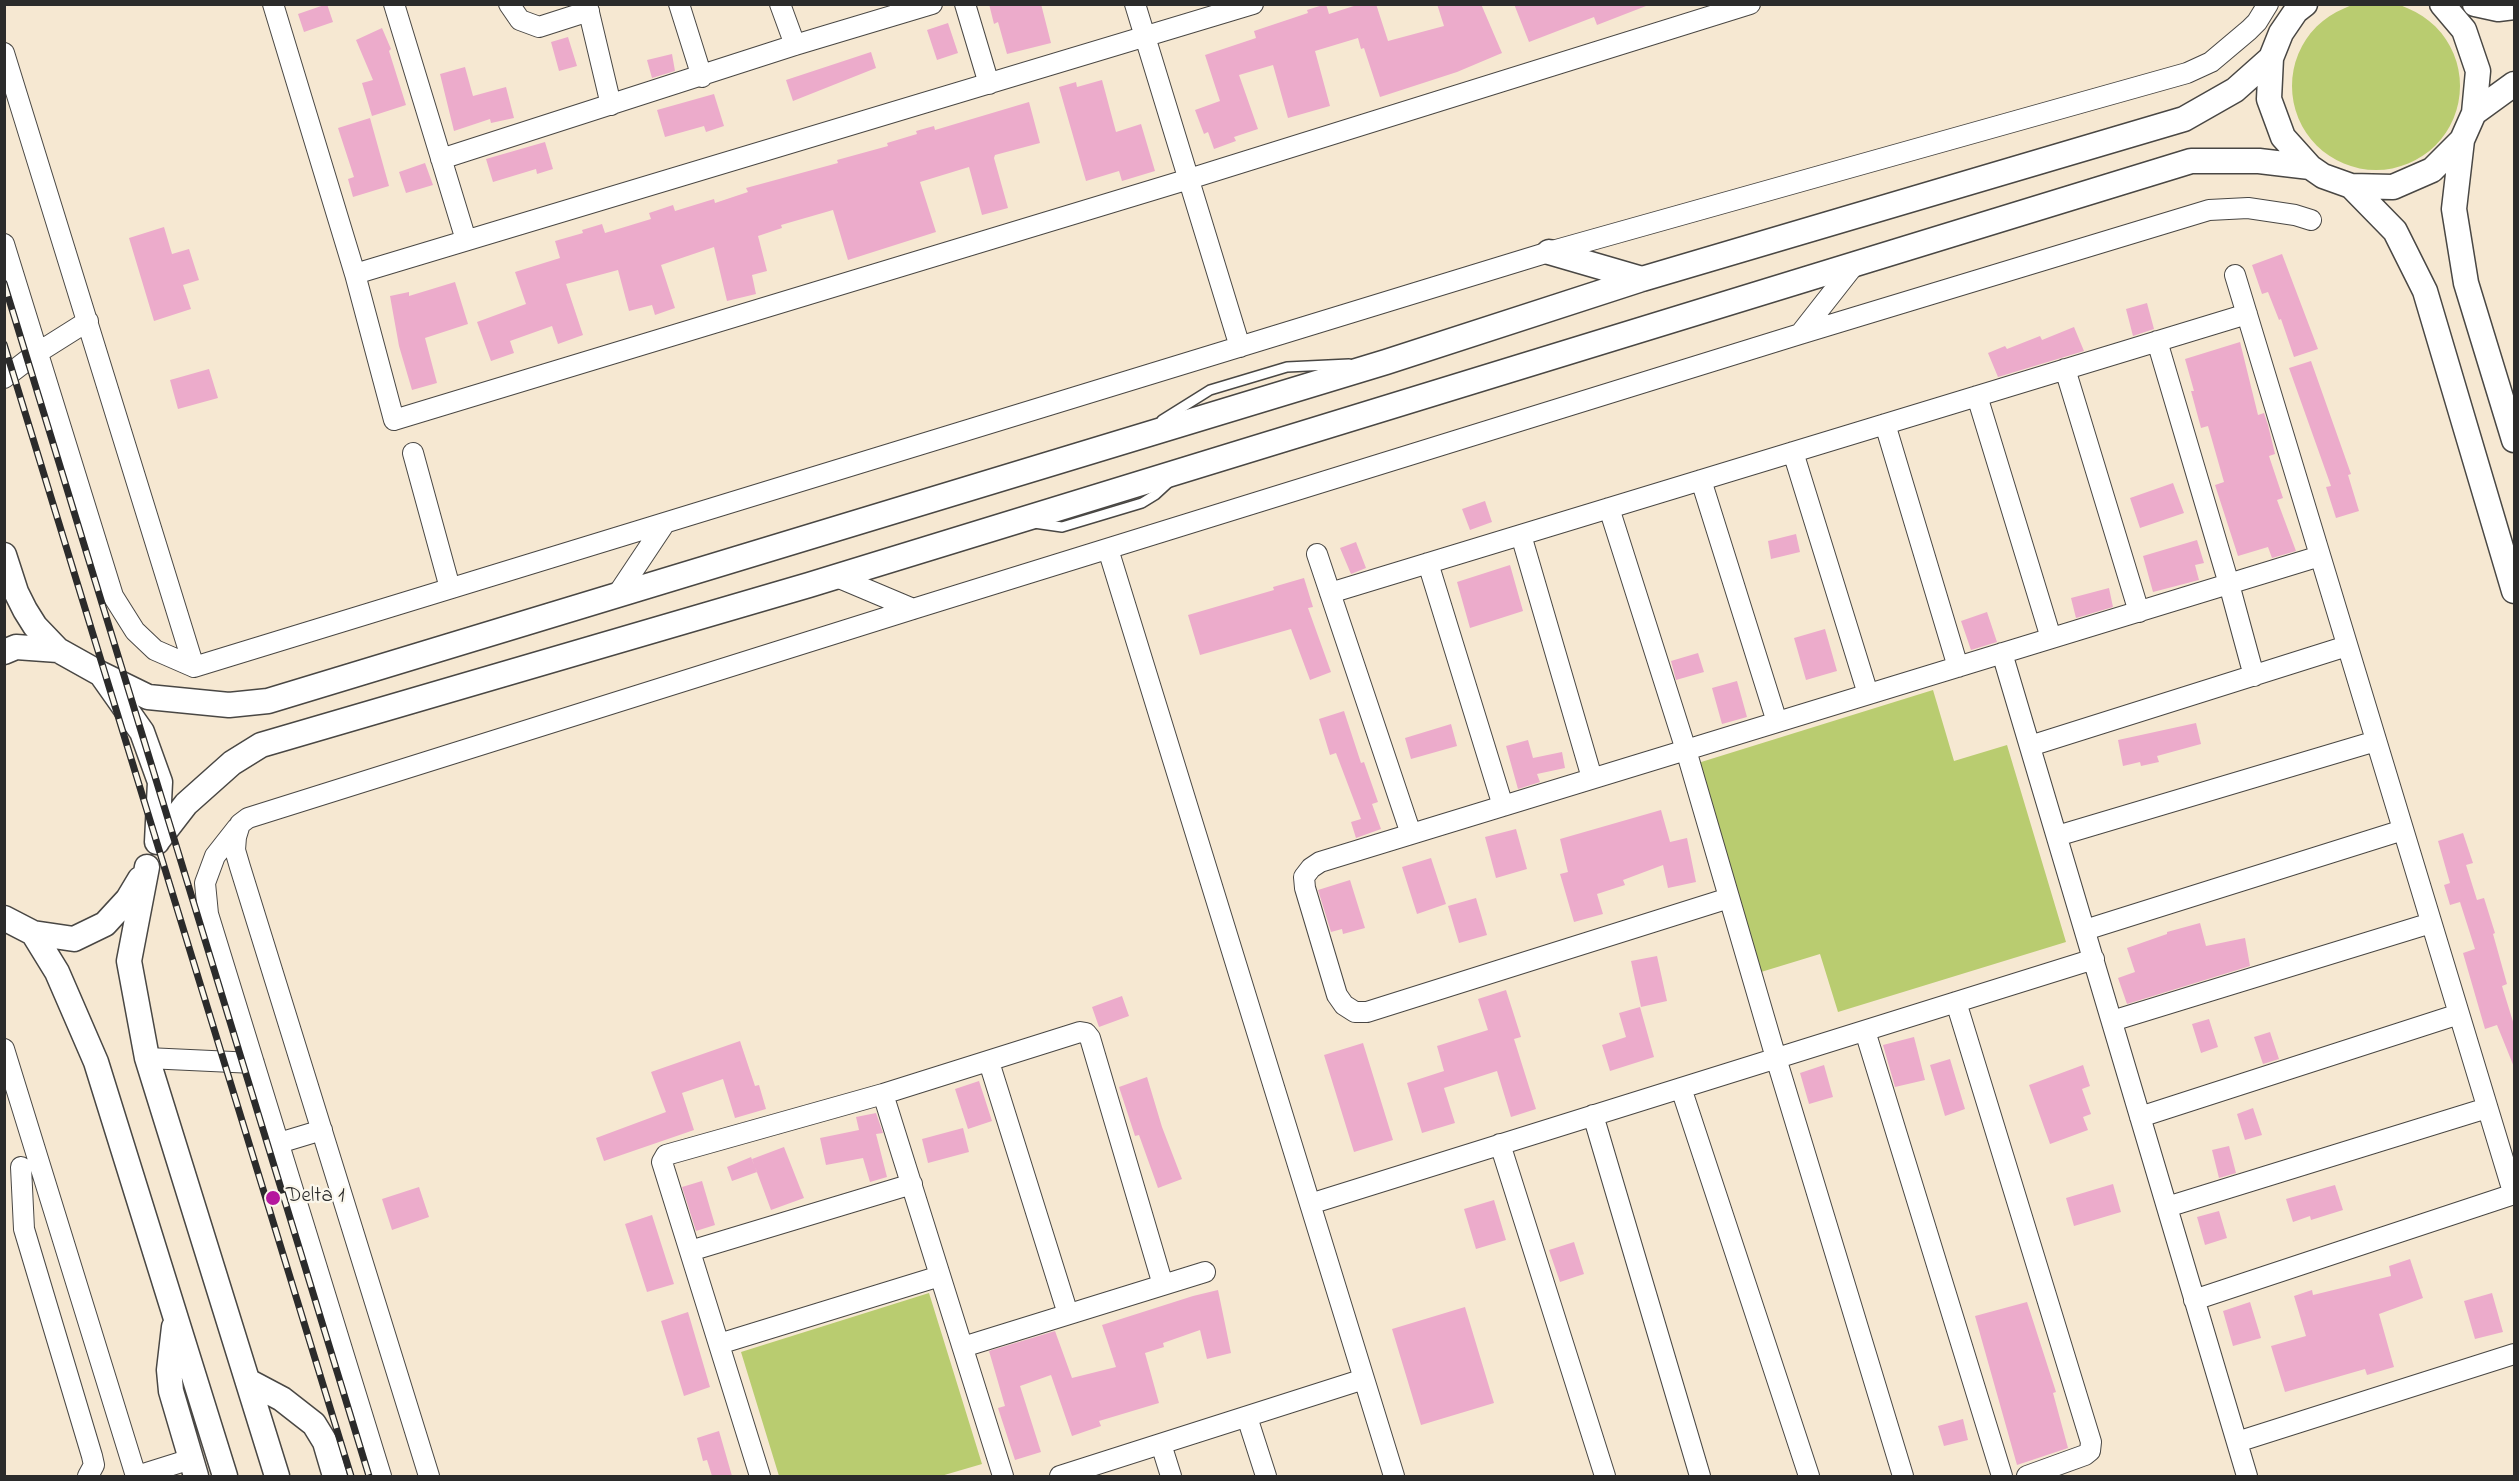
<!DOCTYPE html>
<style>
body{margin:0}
#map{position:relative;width:2519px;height:1481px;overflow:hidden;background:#f6e8d2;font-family:"Indie Flower",sans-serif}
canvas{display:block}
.frame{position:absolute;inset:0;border:6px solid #2b2b2b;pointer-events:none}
</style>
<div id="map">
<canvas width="2519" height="1481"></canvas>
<div class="frame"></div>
</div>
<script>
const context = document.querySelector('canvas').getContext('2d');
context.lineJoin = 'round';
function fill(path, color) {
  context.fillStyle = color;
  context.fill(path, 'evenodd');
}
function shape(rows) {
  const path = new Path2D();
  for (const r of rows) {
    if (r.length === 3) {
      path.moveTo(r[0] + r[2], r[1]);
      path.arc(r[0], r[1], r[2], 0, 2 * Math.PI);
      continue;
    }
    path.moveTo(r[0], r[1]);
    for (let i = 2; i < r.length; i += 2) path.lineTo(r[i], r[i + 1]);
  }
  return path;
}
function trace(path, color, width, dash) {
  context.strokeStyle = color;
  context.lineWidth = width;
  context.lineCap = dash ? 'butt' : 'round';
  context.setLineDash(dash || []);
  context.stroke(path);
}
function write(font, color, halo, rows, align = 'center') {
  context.font = font + ' "Indie Flower",sans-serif';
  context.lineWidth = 4.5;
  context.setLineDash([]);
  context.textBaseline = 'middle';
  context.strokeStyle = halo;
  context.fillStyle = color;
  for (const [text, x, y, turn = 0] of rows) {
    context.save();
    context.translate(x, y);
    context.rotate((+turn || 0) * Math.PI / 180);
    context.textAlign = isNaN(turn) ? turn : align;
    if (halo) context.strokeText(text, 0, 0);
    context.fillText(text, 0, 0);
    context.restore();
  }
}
fill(shape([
 [2376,86,84],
 [1933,690,1954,761,2007,745,2066,942,1838,1012,1820,954,1761,972,1698,763],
 [929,1293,982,1464,941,1476,779,1476,741,1352]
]), '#b9cc70');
fill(shape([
 [327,4,333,22,304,32,298,14],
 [989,4,1041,4,1051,43,1007,54,998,22,994,24],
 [1326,4,1329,14,1360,4,1376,4,1388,41,1444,26,1437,4,1481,4,1502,53,1457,72,1380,97,1364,48,1361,49,1358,38,1315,51,1330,106,1288,118,1273,65,1239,75,1258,129,1234,137,1236,141,1214,149,1208,132,1204,134,1195,110,1220,101,1205,55,1256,38,1254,31,1308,13,1307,10],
 [1514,4,1646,4,1646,6,1597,25,1594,17,1529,42],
 [948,23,958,53,937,60,927,30],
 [382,28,391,49,389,51,406,105,372,116,362,83,373,80,356,40],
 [568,37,577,66,559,71,551,42],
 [871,52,876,68,793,101,786,80],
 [672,54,675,71,652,78,647,60],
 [465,67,473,96,506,87,514,118,491,123,490,119,454,131,440,74],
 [1102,80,1116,132,1141,124,1155,171,1122,181,1119,171,1086,181,1059,87,1076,82,1077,87],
 [714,94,724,126,706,132,704,126,665,137,657,110],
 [1029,102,1040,143,995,155,994,158,1008,208,982,215,969,167,920,182,936,232,848,260,833,210,781,225,782,228,758,236,767,271,752,275,756,294,727,301,714,247,661,265,675,308,655,315,652,305,629,311,618,270,566,284,583,335,558,344,552,326,510,341,514,353,491,361,477,322,526,304,515,272,560,258,555,241,583,233,582,230,602,224,605,233,651,219,649,213,673,205,675,211,714,199,715,203,748,192,746,188,838,163,837,160,888,146,887,143,917,134,916,131,934,126,935,130],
 [370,118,389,186,353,197,348,179,354,177,338,128],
 [545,142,553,169,537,174,536,169,493,182,486,159],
 [425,163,433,185,406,193,399,172],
 [164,227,172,254,189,249,199,280,183,285,191,309,154,321,129,238],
 [2282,254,2318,349,2294,357,2281,319,2279,320,2268,292,2262,294,2252,265],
 [455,282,468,324,425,338,437,383,412,390,399,346,390,296,409,292,409,296],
 [2147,303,2154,329,2133,336,2126,309],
 [2074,327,2084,351,1998,377,1988,353,2005,346,2007,349,2040,336,2042,340],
 [2240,342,2258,415,2264,413,2268,425,2275,454,2269,456,2283,498,2277,500,2296,551,2272,558,2268,547,2238,556,2215,485,2224,482,2208,426,2201,428,2191,391,2194,391,2185,359],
 [2311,361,2351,474,2348,475,2359,511,2336,518,2326,487,2331,486,2289,368],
 [209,369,218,398,178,409,170,380],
 [2173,483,2184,513,2140,528,2130,498],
 [1485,501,1492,522,1470,530,1462,509],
 [1796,534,1800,552,1771,559,1768,541],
 [2197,540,2204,563,2195,565,2199,580,2153,592,2143,556],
 [1356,542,1366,568,1351,574,1340,548],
 [1510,565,1523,611,1470,628,1457,582],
 [1304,578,1313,607,1308,608,1331,672,1310,680,1291,629,1200,655,1188,615,1274,590,1273,587],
 [2109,588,2113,607,2076,618,2071,598],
 [1987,612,1997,642,1971,650,1961,621],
 [1825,629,1837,671,1806,680,1794,638],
 [1698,653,1704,672,1676,680,1671,661],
 [1737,681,1747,717,1722,724,1712,688],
 [1344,711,1361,763,1364,762,1378,802,1372,804,1381,829,1356,838,1351,822,1361,819,1336,753,1330,755,1319,719],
 [2196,723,2201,744,2157,756,2159,762,2141,766,2140,762,2123,766,2118,740],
 [1451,724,1457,746,1411,759,1405,738],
 [1528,740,1533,758,1562,752,1565,768,1537,774,1540,782,1518,789,1506,746],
 [1661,810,1670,842,1687,838,1696,882,1668,888,1663,865,1623,880,1625,885,1597,894,1603,914,1574,922,1560,874,1568,872,1560,839],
 [1516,829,1527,869,1496,878,1485,837],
 [2463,833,2473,863,2466,865,2477,900,2484,898,2495,933,2493,934,2507,984,2502,986,2514,1025,2514,1067,2497,1025,2485,1029,2463,953,2475,949,2460,902,2450,905,2444,885,2450,883,2438,841],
 [1431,858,1446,904,1417,914,1402,867],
 [1350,880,1365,928,1343,934,1342,929,1331,932,1318,890],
 [1476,898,1487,935,1459,943,1448,906],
 [2200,923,2206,946,2245,938,2250,966,2127,1004,2118,978,2135,972,2127,948,2167,934,2167,932],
 [1657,956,1667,1001,1641,1007,1631,961],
 [1506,990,1521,1037,1514,1039,1536,1109,1511,1117,1497,1071,1444,1088,1455,1123,1422,1133,1407,1083,1444,1071,1437,1046,1488,1030,1478,999],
 [1122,996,1129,1016,1099,1027,1092,1007],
 [1640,1007,1654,1057,1610,1071,1602,1045,1626,1037,1619,1013],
 [2209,1019,2218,1047,2201,1053,2192,1024],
 [2270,1032,2279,1059,2263,1064,2254,1037],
 [1914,1037,1925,1080,1895,1087,1883,1045],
 [740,1041,755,1086,759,1085,766,1109,735,1118,723,1079,682,1093,694,1130,604,1161,596,1138,666,1112,651,1072],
 [1363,1043,1393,1140,1354,1152,1324,1055],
 [1950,1059,1965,1109,1945,1116,1930,1065],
 [1824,1065,1833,1097,1809,1104,1800,1073],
 [2083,1065,2090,1086,2082,1089,2091,1114,2083,1117,2088,1130,2050,1144,2029,1085],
 [1147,1077,1162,1127,1182,1179,1158,1188,1139,1135,1135,1136,1119,1087],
 [979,1081,992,1121,968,1129,955,1089],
 [2253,1108,2262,1135,2245,1140,2237,1114],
 [876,1113,883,1133,876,1134,887,1177,870,1182,863,1158,826,1165,820,1138,859,1130,856,1117],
 [963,1128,969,1152,928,1163,922,1139],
 [2229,1146,2236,1173,2219,1178,2212,1150],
 [784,1147,804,1198,771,1210,752,1159],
 [751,1157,757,1172,732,1181,727,1167],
 [702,1181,715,1225,696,1231,682,1187],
 [2113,1184,2121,1212,2074,1226,2066,1198],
 [2335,1185,2343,1210,2311,1220,2310,1216,2293,1222,2286,1199],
 [419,1187,429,1217,392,1230,382,1199],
 [1494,1200,1506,1240,1476,1249,1464,1209],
 [2219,1211,2227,1238,2205,1245,2197,1217],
 [652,1215,674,1284,647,1292,625,1224],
 [1574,1242,1584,1274,1560,1282,1549,1250],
 [2410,1259,2423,1298,2379,1314,2394,1367,2367,1375,2365,1369,2285,1392,2271,1346,2306,1336,2294,1296,2312,1290,2313,1295,2391,1276,2389,1266],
 [1218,1290,1231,1353,1207,1359,1200,1330,1163,1343,1164,1347,1145,1353,1159,1403,1099,1421,1101,1426,1072,1436,1051,1375,1020,1386,1041,1452,1015,1460,998,1408,1005,1406,989,1351,1055,1331,1072,1378,1116,1367,1102,1325,1193,1296],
 [2492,1293,2503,1332,2475,1339,2464,1301],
 [2027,1302,2056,1392,2053,1393,2068,1448,2017,1465,1975,1316],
 [2250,1302,2261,1338,2233,1346,2223,1311],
 [1465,1307,1494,1403,1421,1425,1392,1329],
 [688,1312,710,1387,684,1396,661,1321],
 [1963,1419,1968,1440,1944,1446,1938,1426],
 [719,1431,732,1476,712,1476,707,1460,703,1461,697,1438]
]), '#ecabcb');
const service = shape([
 [1162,420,1210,390,1287,367,1349,364],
 [1034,523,1062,527,1142,503,1155,495,1168,483]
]);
const minor = shape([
 [273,4,355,274,394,420,1189,179,1750,4],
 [394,4,466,240],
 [509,4,520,20,539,27,589,11],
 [587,4,611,105],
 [679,4,702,77],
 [780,4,795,45],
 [965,4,989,84],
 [1135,4,1240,347],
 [4,53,194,667],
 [441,159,795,45,932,4],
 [4,244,113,596,135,631,155,650,194,667,1549,252,2187,73,2211,62,2249,30,2257,22,2268,4],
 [355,274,1253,4],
 [2235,275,2514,1195],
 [1800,334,1855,264],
 [2157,341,2229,584,2254,676],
 [2065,369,2139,612],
 [4,378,34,355,88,321],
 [1977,396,2051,638],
 [1885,424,1958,667],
 [1793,452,1868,694],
 [413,453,450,588],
 [1701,480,1777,722],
 [1609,508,1686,750,1776,1058,1903,1476],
 [1521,535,1592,778],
 [1108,549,1394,1476],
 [1317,554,1411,834],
 [1428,563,1503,806],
 [837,577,913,609],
 [1330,593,2247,314],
 [617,595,665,523],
 [2002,653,2247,1476],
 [2030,746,2347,646],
 [237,828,215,856,205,883,208,914,381,1476],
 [2057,836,2376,741],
 [1729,898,1367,1012,1355,1012,1344,1005,1337,995,1305,888,1304,877,1311,868,1320,862,2320,556],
 [2085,930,2403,830],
 [1956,1002,2091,1442,2090,1451,2085,1455,2027,1476],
 [2112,1021,2431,923],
 [1865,1031,2002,1476],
 [4,1049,136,1476],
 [147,1058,254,1063],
 [989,1062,1068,1314],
 [1681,1088,1809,1476],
 [883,1094,1003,1476],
 [1593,1115,1700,1476],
 [2140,1117,2459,1014],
 [279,1143,322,1130],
 [1500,1144,1605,1476],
 [21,1167,24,1229,92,1456,94,1465,88,1476],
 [1310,1204,2094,959],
 [2167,1207,2487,1108],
 [690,1251,912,1184],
 [2194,1300,2514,1194],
 [719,1344,940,1276],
 [963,1347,1205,1272],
 [1247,1417,1266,1476],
 [2237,1442,2514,1354],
 [1161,1444,1171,1476],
 [137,1476,191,1459],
 [429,1476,240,867,235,850,236,837,240,824,248,818,913,609,1800,334,2209,210,2248,208,2295,215,2311,220],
 [760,1476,662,1162,666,1155,883,1094,1080,1032,1086,1033,1090,1038,1163,1285],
 [1060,1476,1364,1379]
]);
const tertiary = shape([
 [2305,4,2296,11,2281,33,2271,58,2269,99,2283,137,2310,167,2323,176,2351,186,2393,187,2432,170,2462,140,2474,113,2478,71,2464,30,2442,4],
 [2475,4,2498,9,2514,7],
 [2474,113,2514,84],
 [2462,140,2454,209,2466,283,2514,440],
 [2351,186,2395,231,2425,291,2514,591],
 [1549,252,1642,279],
 [4,555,16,592,25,610,35,626,58,650],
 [4,652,16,647,58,650,101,674,142,732,160,782,157,842],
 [101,674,148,697,229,705,268,701,1386,362,1642,279,2184,119,2235,90,2271,58],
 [159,839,186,804,232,763,261,745,809,585,2191,161,2259,161,2310,167],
 [147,867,129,961,147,1058,277,1476],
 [4,918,33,933,74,939,105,924,128,899,140,879],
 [33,933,57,972,96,1062,225,1476],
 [174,1327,169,1370,171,1391,196,1476],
 [248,1381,282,1399,314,1424,325,1442,335,1476]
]);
trace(service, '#494744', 12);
trace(minor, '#494744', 22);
trace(tertiary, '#494744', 27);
trace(service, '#fff', 9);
trace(minor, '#fff', 20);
trace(tertiary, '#fff', 24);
const rail = shape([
 [4,283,369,1476],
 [4,344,351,1476]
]);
trace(rail, '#2b2b2b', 7);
trace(rail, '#fbf7ec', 4.5, [14]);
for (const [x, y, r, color] of [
 [273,1198,8,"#b5179e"]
]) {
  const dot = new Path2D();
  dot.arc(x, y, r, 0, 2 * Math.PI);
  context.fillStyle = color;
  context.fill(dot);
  trace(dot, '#fbf7ec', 2);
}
write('21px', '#2b2b2b', '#fbf7ec', [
 ["Delta 1",286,1198]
], 'left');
</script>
